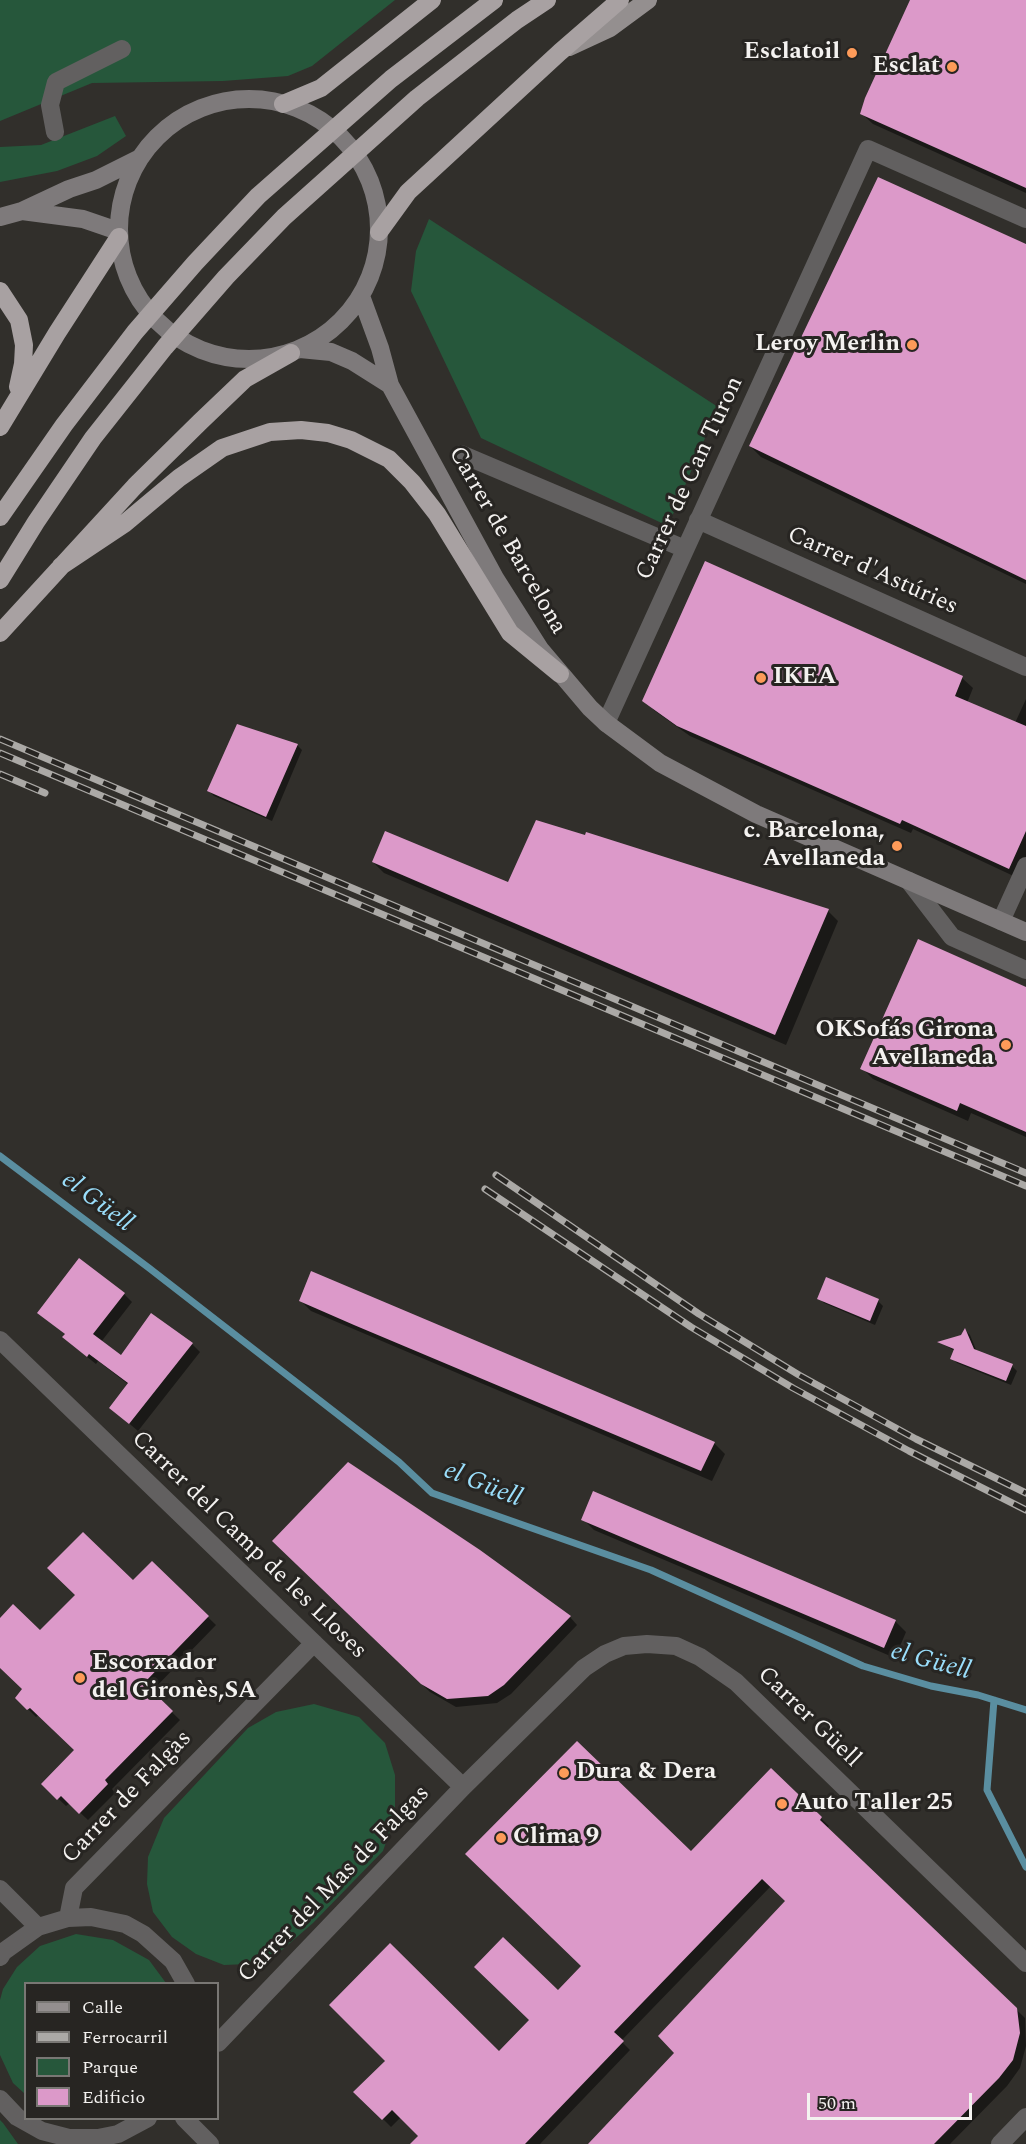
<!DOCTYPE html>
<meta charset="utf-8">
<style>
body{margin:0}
#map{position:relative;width:1026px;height:2144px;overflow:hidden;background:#312f2b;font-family:Spectral,serif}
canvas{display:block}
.legend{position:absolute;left:24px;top:1982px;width:195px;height:138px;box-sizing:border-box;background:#272522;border:2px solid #797774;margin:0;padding:8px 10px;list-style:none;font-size:18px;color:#f4f2f0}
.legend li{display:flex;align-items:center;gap:12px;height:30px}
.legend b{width:30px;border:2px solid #797774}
.scale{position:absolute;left:807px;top:2093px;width:165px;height:27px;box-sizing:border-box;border:3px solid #f4f2f0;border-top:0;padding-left:8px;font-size:18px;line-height:21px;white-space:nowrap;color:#f4f2f0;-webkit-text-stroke:4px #272522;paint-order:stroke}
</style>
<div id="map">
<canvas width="1026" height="2144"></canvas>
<ul class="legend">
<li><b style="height:8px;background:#948f8f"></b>Calle</li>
<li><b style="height:8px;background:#aba9a6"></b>Ferrocarril</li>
<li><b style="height:16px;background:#26573b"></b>Parque</li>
<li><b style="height:16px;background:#dc99c9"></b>Edificio</li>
</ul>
<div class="scale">50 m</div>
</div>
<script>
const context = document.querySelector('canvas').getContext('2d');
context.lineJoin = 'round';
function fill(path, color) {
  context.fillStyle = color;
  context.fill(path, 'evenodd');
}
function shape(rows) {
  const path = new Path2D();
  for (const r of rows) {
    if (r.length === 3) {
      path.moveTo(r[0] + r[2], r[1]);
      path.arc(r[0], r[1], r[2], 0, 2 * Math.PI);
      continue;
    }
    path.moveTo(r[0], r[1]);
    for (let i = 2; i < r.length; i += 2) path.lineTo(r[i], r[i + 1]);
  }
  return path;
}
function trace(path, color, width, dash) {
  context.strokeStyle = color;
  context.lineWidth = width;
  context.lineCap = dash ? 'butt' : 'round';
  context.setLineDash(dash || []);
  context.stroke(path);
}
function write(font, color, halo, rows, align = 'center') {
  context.font = font + ' Spectral,serif';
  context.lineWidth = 6;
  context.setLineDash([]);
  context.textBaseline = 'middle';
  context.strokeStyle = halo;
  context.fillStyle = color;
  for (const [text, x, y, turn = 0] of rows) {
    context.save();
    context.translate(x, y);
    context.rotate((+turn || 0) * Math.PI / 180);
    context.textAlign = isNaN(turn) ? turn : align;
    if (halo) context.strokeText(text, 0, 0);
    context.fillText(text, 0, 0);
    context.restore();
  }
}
fill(shape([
 [0,0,395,0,312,66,288,76,223,81,92,83,0,121],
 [115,116,126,136,97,156,57,171,0,182,0,147,41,145],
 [429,219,718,407,668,526,481,438,411,291,416,251],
 [314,1704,359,1717,385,1743,395,1775,395,1816,383,1851,313,1923,275,1956,248,1964,224,1965,196,1954,172,1937,153,1912,147,1884,148,1857,164,1818,248,1728,276,1712],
 [76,1934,113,1940,149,1960,166,1983,26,1984,25,2094,13,2083,0,2055,0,2000,3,1989,17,1967,40,1946],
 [0,2120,3,2123,18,2144,0,2144]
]), '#26573b');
fill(shape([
 [912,0,1026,0,1026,193,873,124,862,114],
 [1026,245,1026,584,761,457,750,446],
 [962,678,973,688,967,703,1015,723,1026,699,1026,866,1020,879,913,829,911,833,690,736,655,711,644,700],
 [297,745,302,750,272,821,214,796,209,791],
 [373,862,509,884,828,911,838,921,786,1045,384,873],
 [1026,988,1026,1137,971,1113,968,1121,873,1079,862,1068],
 [124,1294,132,1302,101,1342,121,1357,192,1344,200,1352,138,1431,111,1408,129,1385,98,1361,96,1364,72,1345,64,1337,66,1335,39,1313],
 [819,1298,878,1301,883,1306,875,1325,824,1303],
 [301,1301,714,1443,725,1454,712,1481,311,1311],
 [965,1330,970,1335,977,1352,1012,1366,1017,1371,1011,1385,957,1363,952,1358,955,1351,939,1342,962,1336],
 [583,1519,895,1621,906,1632,895,1658,594,1530],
 [274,1541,479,1552,570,1617,577,1625,511,1694,497,1703,456,1707,430,1692],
 [152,1563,216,1625,151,1692,180,1720,112,1789,115,1793,88,1820,70,1803,66,1806,43,1784,76,1750,39,1715,36,1717,17,1698,24,1690,0,1666,0,1620,40,1632,133,1583],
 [771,1770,829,1826,827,1828,1025,2018,1026,2046,1020,2068,1007,2086,950,2144,590,2144,677,2053,787,1901,771,1886,621,2041,630,2050,540,2144,412,2144,420,2136,401,2117,391,2127,356,2092,499,2053]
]), '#0007');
trace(shape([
 [0,1156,149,1268,399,1462,432,1493,651,1570,863,1666,931,1686,978,1695,1026,1710],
 [994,1700,987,1790,1026,1867]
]), '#5a8ea0', 7);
fill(shape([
 [910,0,1026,0,1026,188,860,114,865,98],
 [878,177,1026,244,1026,580,749,446],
 [705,561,963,676,955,696,1026,726,1026,831,1009,869,902,820,900,824,677,726,642,701],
 [237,724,298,744,266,817,207,791],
 [536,820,585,835,586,832,829,909,775,1035,372,862,385,831,508,882],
 [918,939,1026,987,1026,1132,960,1103,957,1111,860,1069],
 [79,1258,125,1293,93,1334,121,1355,151,1313,193,1343,129,1424,109,1408,128,1383,89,1354,87,1357,62,1337,65,1334,37,1313],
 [311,1271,647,1413,715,1442,701,1471,354,1325,299,1301],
 [826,1277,879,1299,870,1321,817,1299],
 [965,1328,974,1349,1013,1364,1006,1381,950,1359,954,1349,937,1342,961,1335],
 [348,1462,480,1550,571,1616,504,1685,488,1696,447,1699,421,1684,272,1541],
 [593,1491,896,1620,884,1648,581,1520],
 [83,1532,133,1580,152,1561,209,1616,144,1683,173,1711,105,1780,108,1784,79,1814,61,1796,57,1800,41,1784,74,1750,30,1708,27,1710,15,1698,22,1689,0,1668,0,1618,13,1604,40,1630,75,1595,47,1568],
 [577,1741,691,1851,771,1768,822,1817,820,1820,1017,2008,1020,2033,1013,2060,999,2078,934,2144,588,2144,674,2053,658,2036,785,1901,762,1879,614,2032,624,2041,525,2144,410,2144,418,2136,392,2110,382,2120,353,2092,385,2061,329,2005,390,1943,499,2051,529,2020,474,1967,503,1937,558,1990,581,1966,465,1854]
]), '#dc99c9');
trace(shape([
 [55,132,50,105,56,82,122,49],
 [461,454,685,549],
 [698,520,1026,667],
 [606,723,868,149,1026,219],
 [909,881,952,937,1026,970],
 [1001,921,1026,866],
 [0,1340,463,1787],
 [0,1889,38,1927],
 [68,1918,74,1888,314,1643],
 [0,1957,3,1952,38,1927,68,1918,91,1917,125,1924,143,1934,173,1961,186,1984],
 [218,2043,463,1787,584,1668,605,1654,624,1646,647,1644,676,1646,700,1657,736,1682,1026,1963],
 [0,2099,17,2117,42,2131,69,2138,98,2138,118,2134,148,2118],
 [184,2118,210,2144],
 [1000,2144,1026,2117]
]), '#626060', 18);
trace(shape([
 [249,229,130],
 [22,211,83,219,118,231],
 [0,217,22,211,69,189,96,180,140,158],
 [361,296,380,348,390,385,495,578,540,649,590,708,606,723,660,763,756,814,1026,932],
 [300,349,331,352,352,361,390,385]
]), '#7e7a7b', 18);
trace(shape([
 [569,47,610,28,648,0]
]), '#948f8f', 18);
trace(shape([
 [283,104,321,88,432,0],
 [379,232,408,192,560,52,620,0],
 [0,291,19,320,24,345,23,364,18,387],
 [0,427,57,333,119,237],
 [0,517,64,425,135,332,195,263,258,196,391,79,494,0],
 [61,566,124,524,179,478,222,448,270,432,301,430,328,433,351,440,389,459,412,482,437,514,510,633,560,674],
 [0,580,36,522,93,438,165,347,226,277,284,217,417,98,517,20,547,0],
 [0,633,135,486,200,422,245,379,291,353]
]), '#a8a1a2', 18);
const rail = shape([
 [0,739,1026,1173],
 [0,753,1026,1186],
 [0,774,45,793],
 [496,1175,699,1314,799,1375,916,1439,1026,1493],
 [485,1189,691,1327,793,1388,909,1451,1026,1510]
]);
trace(rail, '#aba9a6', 7);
trace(rail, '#272522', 4.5, [14]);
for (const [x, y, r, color] of [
 [852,53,6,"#fe9b59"],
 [952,67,6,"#fe9b59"],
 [912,345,6,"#fe9b59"],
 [761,678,6,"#fe9b59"],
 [897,846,6,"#fe9b59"],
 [1006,1045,6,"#fe9b59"],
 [80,1678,6,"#fe9b59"],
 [564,1773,6,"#fe9b59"],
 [782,1804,6,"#fe9b59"],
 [501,1838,6,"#fe9b59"]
]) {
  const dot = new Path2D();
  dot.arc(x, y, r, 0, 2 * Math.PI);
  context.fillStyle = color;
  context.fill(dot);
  trace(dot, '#272522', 2);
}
write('bold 24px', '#f4f2f0', '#272522', [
 ["Esclatoil",840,53],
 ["Esclat",940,67],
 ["Leroy Merlin",900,345],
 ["IKEA",773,678,"left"],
 ["c. Barcelona,",885,832],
 ["Avellaneda",885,860],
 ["OKSofás Girona",994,1031],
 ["Avellaneda",994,1059],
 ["Escorxador",92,1664,"left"],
 ["del Gironès,SA",92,1692,"left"],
 ["Dura & Dera",576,1773,"left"],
 ["Auto Taller 25",794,1804,"left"],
 ["Clima 9",513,1838,"left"]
], 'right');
write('24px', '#f4f2f0', '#272522', [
 ["Carrer de Can Turon",691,479,-65],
 ["Carrer de Barcelona",506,541,60],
 ["Carrer d'Astúries",872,572,24],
 ["Carrer del Camp de les Lloses",248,1546,44],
 ["Carrer Güell",808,1718,44],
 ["Carrer de Falgàs",128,1798,-46],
 ["Carrer del Mas de Falgas",335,1885,-46]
]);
write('italic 26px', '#9adefb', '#272522', [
 ["el Güell",96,1203,37],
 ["el Güell",482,1486,22],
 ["el Güell",930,1663,15]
]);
</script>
